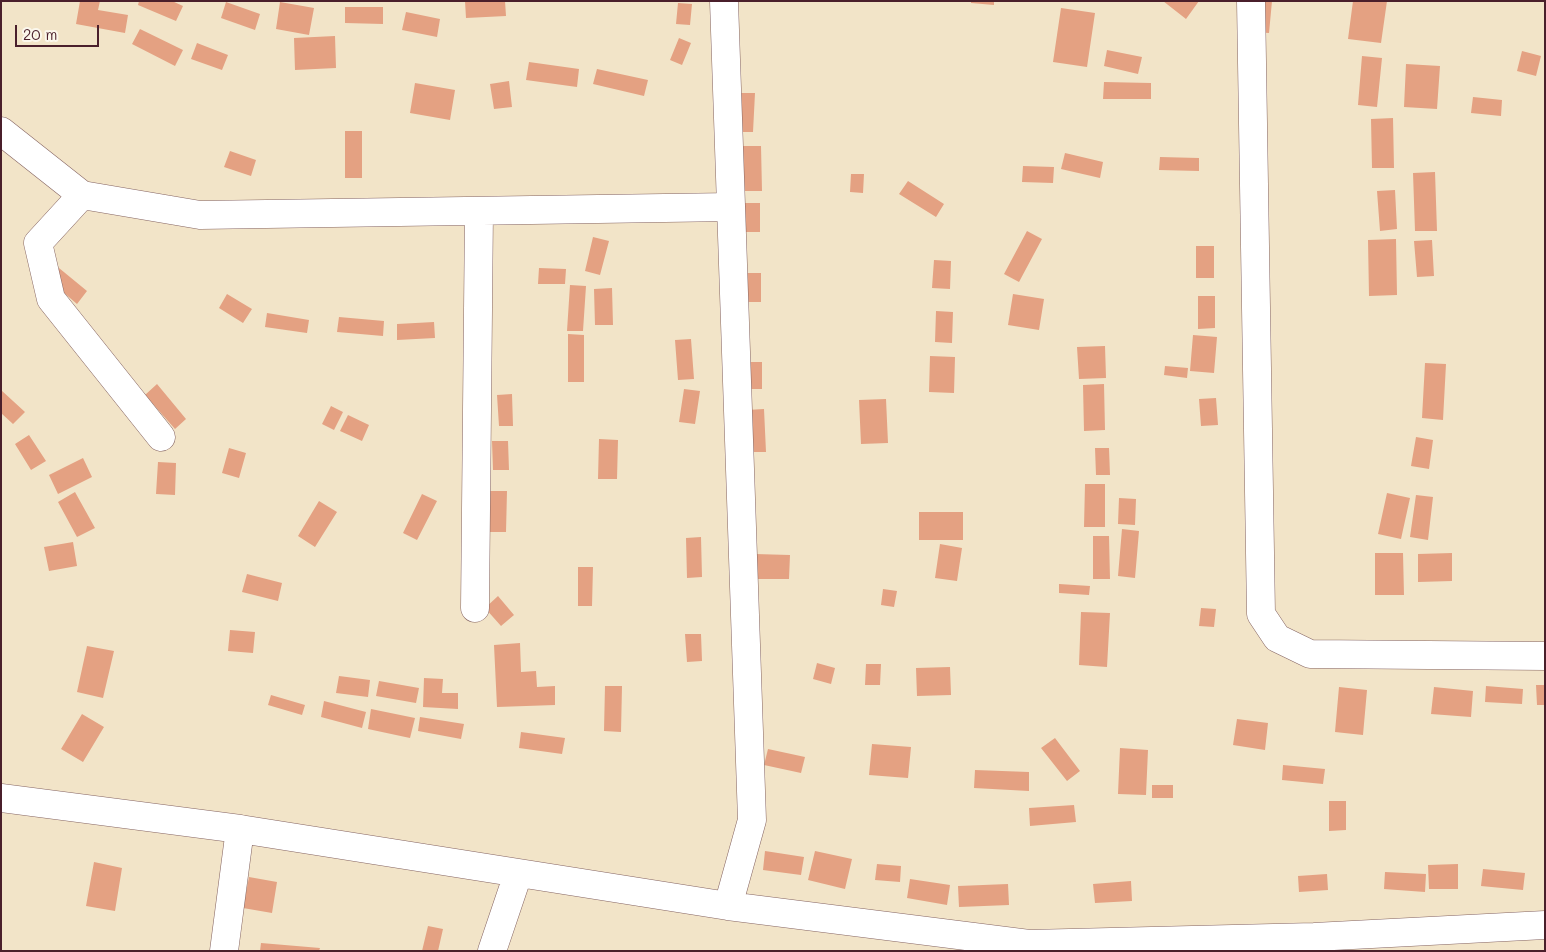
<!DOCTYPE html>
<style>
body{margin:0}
#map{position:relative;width:1546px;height:952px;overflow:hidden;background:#f2e4c8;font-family:Mali,sans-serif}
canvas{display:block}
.frame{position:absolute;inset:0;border:2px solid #4a1f2b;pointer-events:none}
.scale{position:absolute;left:15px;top:25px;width:84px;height:22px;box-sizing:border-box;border:2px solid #4a1f2b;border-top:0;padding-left:6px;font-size:15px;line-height:18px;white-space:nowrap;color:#4a1f2b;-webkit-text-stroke:4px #fbf7ec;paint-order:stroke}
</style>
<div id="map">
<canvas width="1546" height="952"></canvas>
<div class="frame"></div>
<div class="scale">20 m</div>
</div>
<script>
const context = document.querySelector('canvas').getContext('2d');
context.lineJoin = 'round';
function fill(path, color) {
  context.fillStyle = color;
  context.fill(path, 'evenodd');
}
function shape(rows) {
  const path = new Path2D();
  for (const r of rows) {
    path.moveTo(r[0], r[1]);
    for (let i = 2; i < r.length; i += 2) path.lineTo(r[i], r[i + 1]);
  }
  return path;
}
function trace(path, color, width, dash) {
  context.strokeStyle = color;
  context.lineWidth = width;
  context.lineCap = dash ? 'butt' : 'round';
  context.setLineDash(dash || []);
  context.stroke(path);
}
fill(shape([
 [80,1,100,1,98,10,128,15,125,33,76,24],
 [139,1,172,1,183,6,176,21,138,5],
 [465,1,505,1,506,16,466,18],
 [971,1,994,1,994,5,971,3],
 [1163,1,1199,1,1186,19],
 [1256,1,1272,1,1269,33,1253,32],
 [1353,1,1387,1,1381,43,1348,39],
 [226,2,260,14,255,30,221,18],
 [280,2,314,8,309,35,276,29],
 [678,3,692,4,690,25,676,24],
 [345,7,383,7,383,24,345,23],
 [1061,8,1095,13,1087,67,1053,62],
 [406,12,440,19,437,37,402,30],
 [140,29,183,50,175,66,132,44],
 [335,36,336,68,295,70,294,38],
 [679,38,691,43,682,65,670,60],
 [197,43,228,55,222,70,191,59],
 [1107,50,1142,57,1138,74,1104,66],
 [1522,51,1541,56,1536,76,1517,71],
 [1362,56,1382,58,1377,107,1358,105],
 [529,62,579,69,577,87,526,80],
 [1406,64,1440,66,1437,109,1404,107],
 [597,69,648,80,644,96,593,84],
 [509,81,512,107,494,109,490,84],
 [1104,82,1151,83,1151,99,1103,99],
 [415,83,455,90,450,120,410,113],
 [737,93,755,93,753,132,735,132],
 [1473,97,1502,100,1501,116,1471,113],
 [1393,118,1394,168,1372,168,1371,119],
 [345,131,362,131,362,178,345,178],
 [738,146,761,146,762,191,739,191],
 [230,151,256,160,251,176,224,167],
 [1065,153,1103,162,1100,178,1061,169],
 [1160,157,1199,158,1199,171,1159,170],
 [1023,166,1054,167,1053,183,1022,182],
 [1435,172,1437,231,1415,231,1413,173],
 [851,174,864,174,863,193,850,192],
 [908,181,944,204,936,217,899,194],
 [1395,190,1397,229,1380,231,1377,191],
 [740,203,760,203,760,232,740,232],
 [1027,231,1042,239,1019,282,1004,274],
 [593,237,609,241,600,275,585,271],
 [1396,239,1397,295,1369,296,1368,240],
 [1432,240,1434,276,1417,277,1414,241],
 [1196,246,1214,246,1214,278,1196,278],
 [934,260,951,261,950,289,932,288],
 [59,268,87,291,77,304,49,280],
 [539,268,566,269,565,284,538,284],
 [744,273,761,273,761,302,744,302],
 [570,285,586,286,583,331,567,331],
 [612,288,613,325,595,325,594,289],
 [227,294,252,309,243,323,219,308],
 [1013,294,1044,299,1039,330,1008,325],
 [1198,296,1215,296,1215,328,1198,329],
 [936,311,953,312,952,343,935,342],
 [267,313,309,320,307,333,265,327],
 [339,317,384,321,383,336,337,332],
 [434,322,435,338,397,340,397,324],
 [568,334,584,335,584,382,568,382],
 [1193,335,1217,337,1214,373,1190,371],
 [691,339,694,379,678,380,675,340],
 [1105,346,1106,378,1079,379,1077,347],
 [930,356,955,357,954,393,929,392],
 [746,362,762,362,762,389,746,389],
 [1425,363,1446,364,1443,420,1422,418],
 [1165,366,1188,368,1187,378,1164,375],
 [157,384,186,419,175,429,145,395],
 [1104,384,1105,430,1084,431,1083,385],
 [684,389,700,391,695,424,679,422],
 [1,390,25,412,13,424,1,413],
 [512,394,513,426,499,426,497,395],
 [1216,398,1218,425,1201,426,1199,399],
 [886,399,888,443,861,444,859,400],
 [331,406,343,412,334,430,322,424],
 [764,409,766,452,748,452,747,410],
 [348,415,369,425,362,441,340,431],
 [29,435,46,461,31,470,15,444],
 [1416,437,1433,440,1429,469,1411,466],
 [599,439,618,440,617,479,598,479],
 [492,441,508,441,509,470,493,470],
 [229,448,246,453,239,478,222,473],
 [1095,448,1109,448,1110,475,1096,475],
 [83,458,92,477,58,494,49,475],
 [158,462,176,463,175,495,156,494],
 [1085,484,1105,484,1105,527,1084,527],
 [489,491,507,491,506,532,488,532],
 [75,492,95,528,77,537,58,502],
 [1387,493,1410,498,1401,539,1378,534],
 [422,494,437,501,417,540,403,533],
 [1416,495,1433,497,1428,540,1410,537],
 [1119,498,1136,499,1135,525,1118,524],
 [319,501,337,512,315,547,298,536],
 [919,512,963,512,963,540,919,540],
 [1122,529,1139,531,1135,578,1118,576],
 [1093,536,1109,536,1110,579,1093,579],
 [701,537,702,577,687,578,686,538],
 [73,542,77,566,49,571,44,547],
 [940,544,962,548,957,581,935,578],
 [1375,553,1403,553,1404,595,1375,595],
 [1452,553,1452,581,1418,582,1418,554],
 [755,554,790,555,789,579,754,579],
 [578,567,593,567,592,606,578,606],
 [247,574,282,583,278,601,242,592],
 [1059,584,1090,586,1089,595,1059,593],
 [883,589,897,591,894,607,881,605],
 [498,596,514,615,501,626,485,608],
 [1201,608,1216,609,1214,627,1199,626],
 [1081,612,1110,613,1107,667,1079,665],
 [230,630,255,632,253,653,228,651],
 [685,634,701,634,702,661,687,662],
 [520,643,521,672,536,671,537,687,555,686,555,705,497,707,494,645],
 [87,646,114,651,103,698,77,692],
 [817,663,835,668,831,684,813,679],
 [866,664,881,664,880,685,865,685],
 [950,667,951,695,917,696,916,668],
 [339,676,370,680,368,697,336,693],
 [424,678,443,679,442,693,458,693,458,709,423,707],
 [379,681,419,688,416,703,376,696],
 [1536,685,1545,685,1545,705,1537,705],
 [605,686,622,686,621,732,604,731],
 [1486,686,1523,689,1522,704,1485,702],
 [1339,687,1367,690,1363,735,1335,732],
 [1434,687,1473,691,1471,717,1431,714],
 [271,695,305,705,302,715,268,705],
 [324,701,366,712,362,728,321,717],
 [371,709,415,718,410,738,368,729],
 [82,714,104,727,83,762,61,749],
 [420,717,464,724,461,739,418,731],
 [1237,719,1268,723,1265,750,1233,745],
 [521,732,565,738,562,754,519,748],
 [1055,738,1080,771,1067,781,1041,748],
 [872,744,911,747,908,778,869,775],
 [1120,748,1148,750,1146,795,1118,794],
 [768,749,805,757,801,773,764,765],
 [1283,765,1325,769,1323,784,1282,780],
 [975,770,1029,772,1029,791,974,788],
 [1152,785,1173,785,1173,798,1152,798],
 [1329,801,1346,801,1346,830,1329,831],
 [1074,805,1076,822,1030,826,1029,808],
 [765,851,804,857,801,875,763,870],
 [815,851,852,859,845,889,808,880],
 [94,862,122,868,115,911,86,906],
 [877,864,901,866,900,882,875,880],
 [1458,864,1458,889,1429,889,1428,865],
 [1483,869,1525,873,1523,890,1481,886],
 [1385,872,1426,874,1425,892,1384,889],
 [1327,874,1328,890,1299,892,1298,876],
 [249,877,277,882,272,913,243,908],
 [910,879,950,885,947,905,907,898],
 [1131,881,1132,901,1095,903,1093,884],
 [1008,884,1009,905,959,907,958,886],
 [428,926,443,929,438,951,422,951],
 [261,943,320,948,319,951,260,951]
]), '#e4a182');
const minor = shape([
 [724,1,752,820,728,906],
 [1251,1,1261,614,1277,638,1310,654,1545,656],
 [1,131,82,195,200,215,731,207],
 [82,195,38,243,51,299,161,437],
 [475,608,479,211],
 [1,798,240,829,224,951],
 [240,829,728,906,1029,944,1314,937,1545,925],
 [492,951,518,874]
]);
trace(minor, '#856462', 29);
trace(minor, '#fff', 28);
</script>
